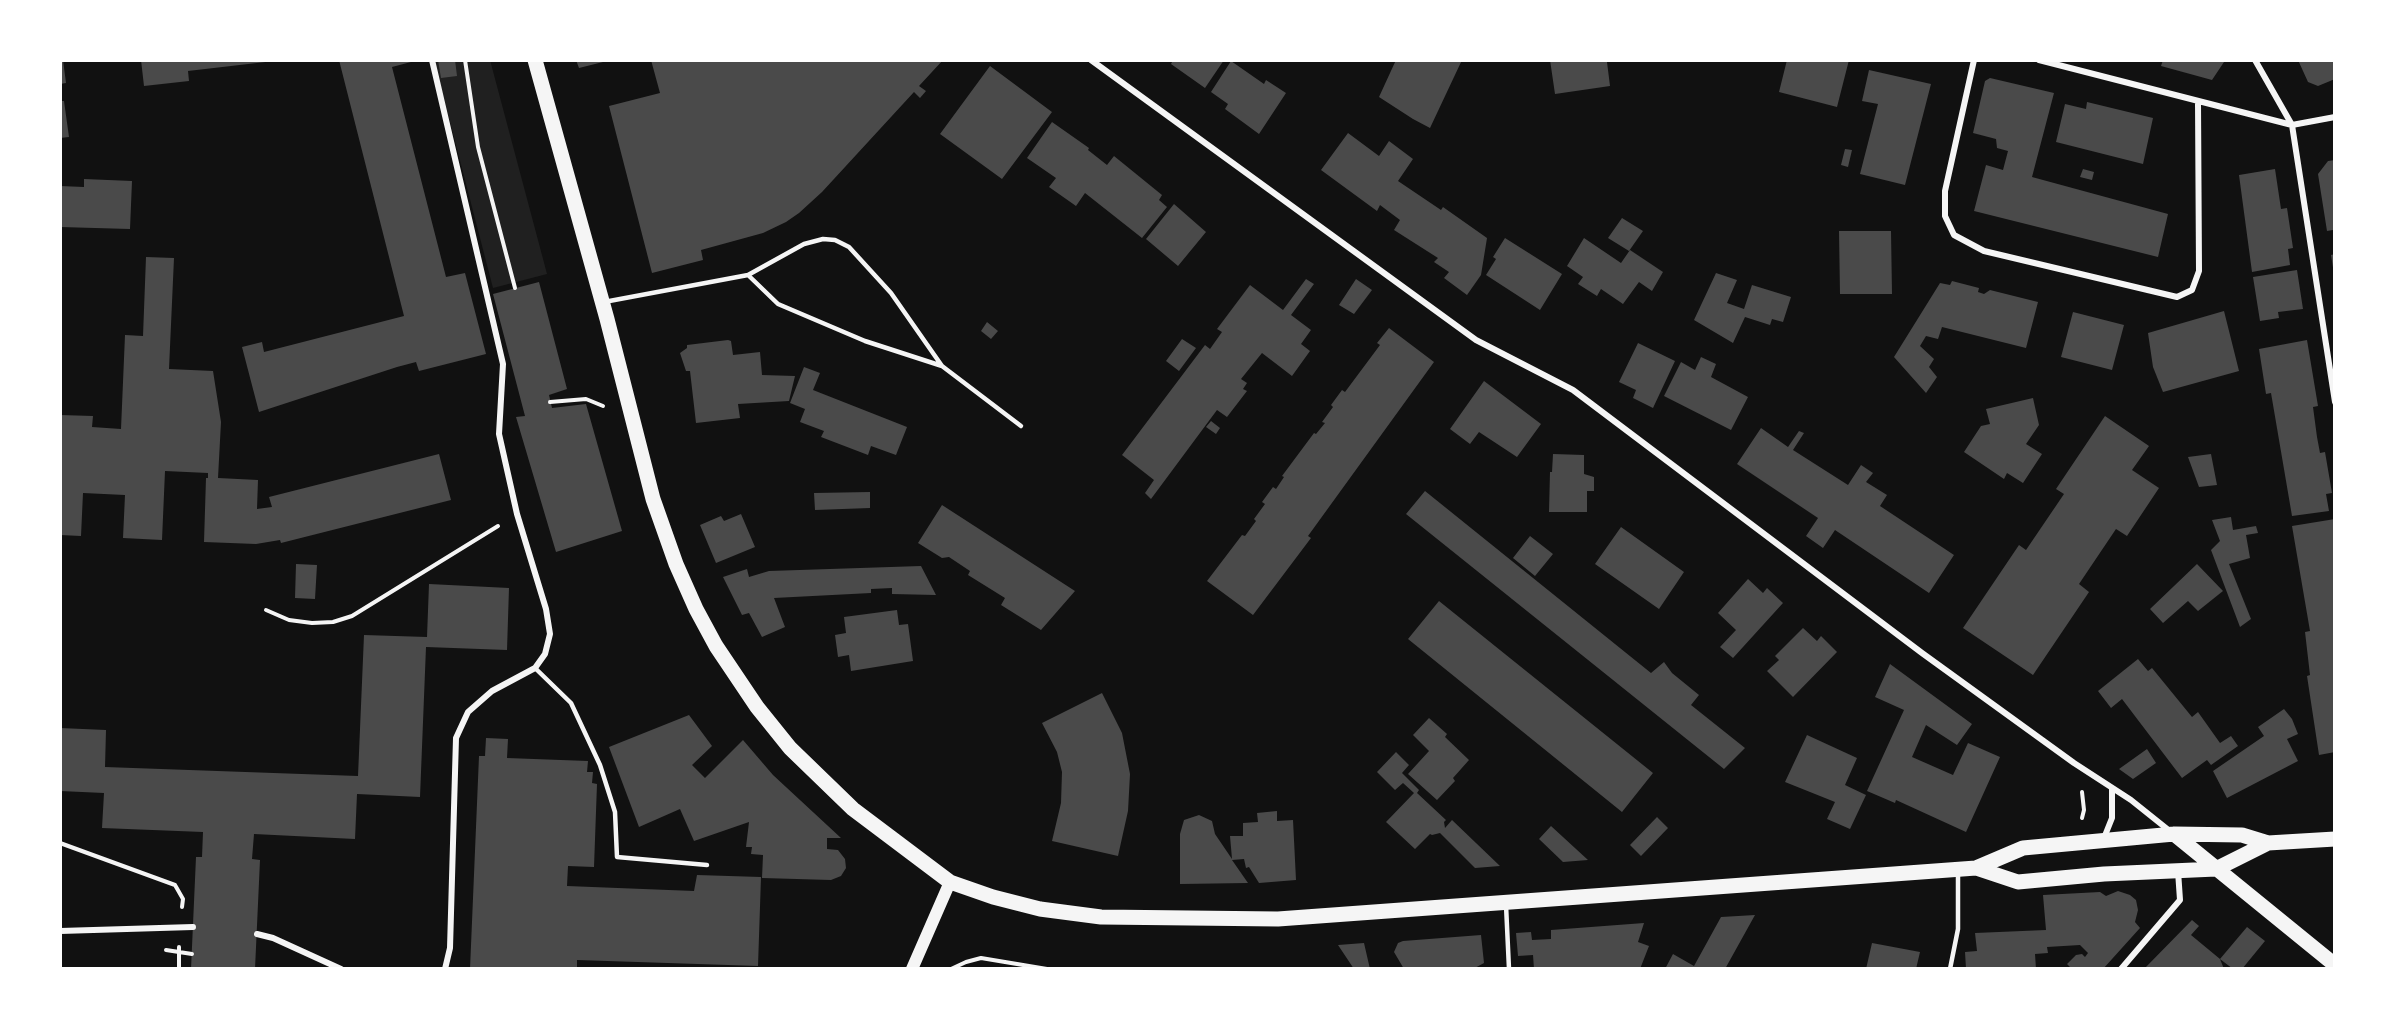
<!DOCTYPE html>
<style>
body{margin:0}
#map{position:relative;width:2395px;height:1029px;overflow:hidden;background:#111;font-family:Cabin,sans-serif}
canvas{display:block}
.frame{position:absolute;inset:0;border:62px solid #fff;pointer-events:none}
</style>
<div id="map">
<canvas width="2395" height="1029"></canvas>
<div class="frame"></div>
</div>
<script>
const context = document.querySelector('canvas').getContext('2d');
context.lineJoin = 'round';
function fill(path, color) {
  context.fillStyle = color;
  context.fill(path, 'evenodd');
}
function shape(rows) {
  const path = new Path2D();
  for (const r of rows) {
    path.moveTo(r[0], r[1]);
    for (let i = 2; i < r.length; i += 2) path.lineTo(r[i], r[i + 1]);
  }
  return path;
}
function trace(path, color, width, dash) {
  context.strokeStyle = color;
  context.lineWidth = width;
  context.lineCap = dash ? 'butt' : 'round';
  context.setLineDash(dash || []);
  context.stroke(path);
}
fill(shape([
 [434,60,490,60,547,274,493,288]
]), '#202020');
fill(shape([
 [60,60,63,60,66,83,60,84],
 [141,60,274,60,274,61,188,71,189,81,144,86],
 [339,60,411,60,411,62,392,67,446,277,465,273,486,354,419,371,416,362,397,367,259,412,242,347,262,342,264,352,404,316],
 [438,60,455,60,457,76,441,78],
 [576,60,607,60,607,61,579,68],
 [651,60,943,60,919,86,926,91,920,98,914,92,822,192,799,213,786,222,763,233,701,250,703,260,652,273,609,106,660,93],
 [1173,60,1224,60,1205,88,1171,64],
 [1396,60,1462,60,1430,128,1413,119,1379,97],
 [1550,60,1611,60,1607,62,1610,86,1555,94],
 [1787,60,1849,60,1837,107,1779,92],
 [2163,60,2223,60,2224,62,2212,80,2161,66],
 [2298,60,2335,60,2335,79,2318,86,2308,82],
 [1231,61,1264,84,1266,80,1286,93,1259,134,1225,109,1228,104,1211,92],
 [990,66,1052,112,1002,179,940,134],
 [1869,70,1931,84,1905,185,1860,174,1878,104,1862,101],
 [1990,78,2054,93,2032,177,2168,214,2158,257,1974,211,1986,165,2003,170,2008,151,1997,148,1996,139,1973,133,1985,81],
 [60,101,64,101,69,137,60,138],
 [2087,102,2153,118,2143,164,2056,142,2065,104,2086,109],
 [1052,122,1089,148,1088,150,1107,165,1114,156,1162,195,1159,200,1167,207,1142,238,1085,193,1076,206,1049,187,1056,178,1027,158],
 [1348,133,1379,156,1389,141,1413,159,1398,181,1441,210,1443,207,1487,238,1481,275,1467,295,1444,278,1449,272,1434,262,1438,258,1394,230,1400,220,1380,205,1377,211,1321,170],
 [1845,149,1852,150,1848,167,1841,165],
 [2335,160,2335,234,2334,235,2333,230,2327,231,2318,174,2328,161],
 [2083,169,2094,172,2092,180,2080,177],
 [2275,169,2281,209,2287,208,2293,248,2288,249,2290,265,2252,272,2239,175],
 [84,179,132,181,130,229,60,227,60,186,84,187],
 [1174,204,1206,232,1178,266,1146,239],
 [1622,218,1643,231,1629,251,1608,238],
 [1839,231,1891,231,1892,294,1840,294],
 [1505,238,1562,274,1540,310,1486,275,1496,259,1493,257],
 [1584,238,1621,263,1630,250,1663,272,1652,291,1639,282,1623,304,1601,289,1597,296,1578,284,1583,277,1567,266],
 [2335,254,2335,274,2334,274,2331,255],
 [146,257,174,258,169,369,213,371,221,422,218,478,258,480,257,509,272,507,269,497,439,454,451,500,281,543,280,540,256,544,204,542,206,478,208,478,208,473,165,471,162,540,123,538,125,495,83,493,81,536,60,535,60,415,93,416,92,427,121,429,125,335,143,336],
 [2297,270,2303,309,2278,312,2279,318,2260,321,2253,277],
 [1716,273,1737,280,1727,303,1744,309,1752,285,1791,297,1783,322,1772,319,1770,325,1745,317,1733,343,1694,320],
 [1306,279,1314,284,1291,315,1311,330,1301,344,1310,351,1292,376,1262,353,1241,379,1247,383,1243,389,1247,391,1227,417,1217,410,1151,499,1145,493,1154,480,1122,455,1205,345,1210,349,1222,332,1217,329,1250,285,1283,310],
 [1356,279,1372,290,1354,314,1339,305],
 [1952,281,1979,288,1978,292,1984,294,1990,290,2038,302,2026,348,1942,327,1938,339,1926,336,1920,346,1934,359,1929,367,1937,377,1926,393,1894,357,1940,283,1950,285],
 [539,282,567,389,549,395,552,408,586,404,622,531,556,552,516,417,525,416,493,294],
 [2224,311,2239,371,2163,392,2153,367,2148,333],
 [2073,312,2124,325,2112,370,2061,357],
 [987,322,998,331,991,339,981,331],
 [1389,328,1434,362,1308,536,1311,538,1253,615,1207,581,1242,535,1245,536,1256,521,1254,519,1265,504,1262,502,1273,487,1276,489,1284,477,1282,476,1314,433,1316,434,1325,423,1322,422,1333,407,1331,405,1342,390,1345,392,1380,345,1377,343],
 [1182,339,1196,348,1179,371,1166,361],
 [728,340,731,341,733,355,760,352,762,375,795,376,789,401,738,404,740,418,696,423,690,371,686,371,680,353,687,348,687,345],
 [2307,340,2318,406,2313,407,2317,437,2320,453,2325,452,2332,493,2326,494,2329,511,2292,516,2271,393,2266,394,2259,349],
 [1638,343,1675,361,1653,408,1633,398,1636,390,1619,382],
 [1701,357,1716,364,1711,377,1748,397,1731,430,1664,396,1681,362,1695,370],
 [804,367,820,373,813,390,907,427,896,455,871,446,868,455,821,437,824,431,800,422,805,409,790,403],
 [1484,381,1541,424,1517,457,1479,432,1470,444,1450,429],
 [2033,398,2039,425,2026,444,2042,454,2023,483,2007,473,2004,479,1964,452,1981,426,1990,424,1986,409],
 [2105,416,2149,446,2132,470,2159,488,2127,536,2116,529,2079,584,2089,592,2033,675,1963,628,2019,545,2026,550,2064,494,2056,489],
 [1211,421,1220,428,1216,434,1206,427],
 [1761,428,1788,447,1799,431,1804,433,1793,450,1848,485,1861,465,1873,473,1866,482,1887,495,1880,506,1954,555,1929,593,1835,530,1823,548,1806,536,1818,518,1737,464],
 [1553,454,1584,455,1584,474,1594,477,1594,491,1587,491,1587,512,1549,512,1550,472,1552,472],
 [2211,454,2217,485,2199,487,2188,457],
 [1425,491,1651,673,1664,662,1672,673,1699,695,1691,705,1745,748,1724,769,1406,514],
 [870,492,870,508,815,510,814,493],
 [942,505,1075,591,1041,630,1001,605,1005,598,968,575,970,571,949,557,942,558,918,543],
 [741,514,755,547,716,563,700,525,721,516,724,521],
 [2231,517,2233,530,2256,526,2258,533,2246,535,2250,558,2229,564,2251,619,2240,627,2211,550,2220,541,2212,520],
 [2335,519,2335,752,2319,755,2307,676,2310,675,2305,632,2310,631,2292,526],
 [1621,527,1684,572,1659,609,1595,564],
 [1530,536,1553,554,1535,576,1513,558],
 [296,564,317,565,315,599,295,598],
 [2197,564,2223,591,2198,611,2188,601,2163,623,2150,609],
 [921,566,936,595,892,594,892,588,871,589,871,593,774,598,785,627,762,637,749,613,742,615,723,577,747,569,749,577,769,571],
 [1748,579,1763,593,1767,588,1783,603,1733,658,1720,647,1736,630,1718,613],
 [429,584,509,588,507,650,426,647,420,797,357,794,355,839,254,834,252,859,260,860,255,969,191,969,196,857,202,857,203,832,102,828,104,793,60,791,60,728,106,730,105,767,358,776,364,635,427,637],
 [1439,601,1653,773,1622,812,1408,639],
 [897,610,899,625,908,624,913,661,851,671,849,655,838,657,835,635,846,633,844,617],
 [1803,628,1817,641,1821,636,1837,652,1793,697,1767,671,1779,660,1775,656],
 [2138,659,2148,671,2152,668,2192,717,2198,712,2220,743,2231,736,2238,746,2211,765,2207,760,2182,778,2122,699,2111,708,2098,691],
 [1890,664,1972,724,1957,745,1926,725,1912,757,1953,775,1968,743,2000,757,1966,832,1896,800,1895,803,1867,791,1904,710,1875,697],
 [1102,693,1122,733,1130,774,1128,811,1118,856,1052,841,1061,803,1062,772,1057,752,1042,723],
 [2284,709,2292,719,2298,734,2287,739,2298,761,2227,798,2213,771,2264,736,2258,727],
 [689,715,712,746,692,765,705,778,743,740,773,775,841,838,827,838,827,849,838,850,845,859,846,868,841,876,831,880,762,878,763,855,751,854,752,847,746,847,749,822,694,841,680,809,639,827,609,747],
 [1429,718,1447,734,1445,737,1469,760,1453,778,1455,781,1437,800,1408,774,1429,751,1413,735],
 [1807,735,1857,758,1845,785,1866,795,1850,829,1827,819,1835,802,1785,782],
 [486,738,508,739,507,758,588,761,587,772,593,772,592,783,597,784,594,867,568,866,567,886,694,891,697,875,761,877,758,966,577,960,577,969,470,969,479,756,485,756],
 [2147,749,2156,763,2133,779,2119,769],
 [1396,752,1409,765,1402,773,1419,790,1417,793,1446,820,1444,822,1445,828,1452,820,1500,866,1475,868,1440,833,1432,835,1430,834,1415,849,1386,822,1414,793,1403,783,1395,790,1377,772],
 [1277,811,1277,821,1293,820,1296,880,1259,883,1249,867,1246,868,1244,859,1232,860,1248,883,1180,884,1180,834,1184,820,1199,815,1212,821,1215,834,1232,859,1230,836,1243,836,1243,823,1258,822,1257,813],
 [1657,817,1668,828,1641,856,1630,845],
 [1551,826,1588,860,1563,862,1539,839],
 [2118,891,2130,895,2136,900,2138,910,2135,922,2140,928,2103,969,2072,969,2067,964,2076,955,2082,954,2085,957,2088,953,2080,945,2047,947,2048,953,2035,954,2036,969,1966,969,1965,952,1977,951,1975,933,2046,930,2043,895,2100,892,2106,896],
 [1755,915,1725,969,1665,969,1673,954,1694,966,1721,917],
 [2192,920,2199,926,2191,935,2220,959,2224,969,2144,969],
 [1644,923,1638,942,1649,946,1640,969,1534,969,1533,955,1518,956,1516,933,1531,932,1532,940,1551,939,1551,930],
 [2247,927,2265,941,2242,969,2233,969,2220,959],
 [1481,935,1484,963,1473,969,1404,969,1394,952,1398,943,1403,941],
 [1364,943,1370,969,1354,969,1338,945],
 [1872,943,1920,952,1916,969,1866,969]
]), '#4a4a4a');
trace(shape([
 [465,60,478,147,515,288],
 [550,402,586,399,603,406],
 [266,610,289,620,312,623,333,622,352,616,498,526],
 [2082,792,2084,810,2082,818],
 [60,843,175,885,183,899,182,907],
 [179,947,179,969],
 [166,950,192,954],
 [951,969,966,962,981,958,1047,969]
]), '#f5f5f5', 4);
trace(shape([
 [748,275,804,244,823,239,835,240,849,247,891,293,942,366],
 [604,302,748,275,778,304,865,341,942,366,1021,426],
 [535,668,571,703,600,765,615,812,617,857,707,865],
 [1506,905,1509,969],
 [1950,969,1958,929,1958,872]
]), '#f5f5f5', 4.5);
trace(shape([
 [432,60,503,364,499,434,517,514,546,609,550,634,545,654,535,668,492,691,468,712,456,738,450,948,445,969],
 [1091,60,1476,340,1573,390,1922,653,2074,763,2131,800,2171,832],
 [1974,60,1945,191,1945,216,1954,235,1984,251,2177,297,2192,290,2199,271,2198,102],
 [2039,60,2292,125,2335,117],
 [2255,60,2292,125,2335,402],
 [2104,838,2112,818,2112,789],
 [60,931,193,927],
 [257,934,273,938,341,969],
 [2121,969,2180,900,2178,871]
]), '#f5f5f5', 6);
trace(shape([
 [912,969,950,882]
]), '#f5f5f5', 12);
trace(shape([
 [535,60,607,319,653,499,676,564,696,609,716,646,757,707,790,748,853,809,950,882,993,897,1040,909,1101,917,1278,919,1976,868,2023,848,2174,834,2242,835,2268,843,2335,839],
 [2174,834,2335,965],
 [1976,868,2018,882,2104,874,2216,869,2268,843]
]), '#f5f5f5', 15);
</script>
